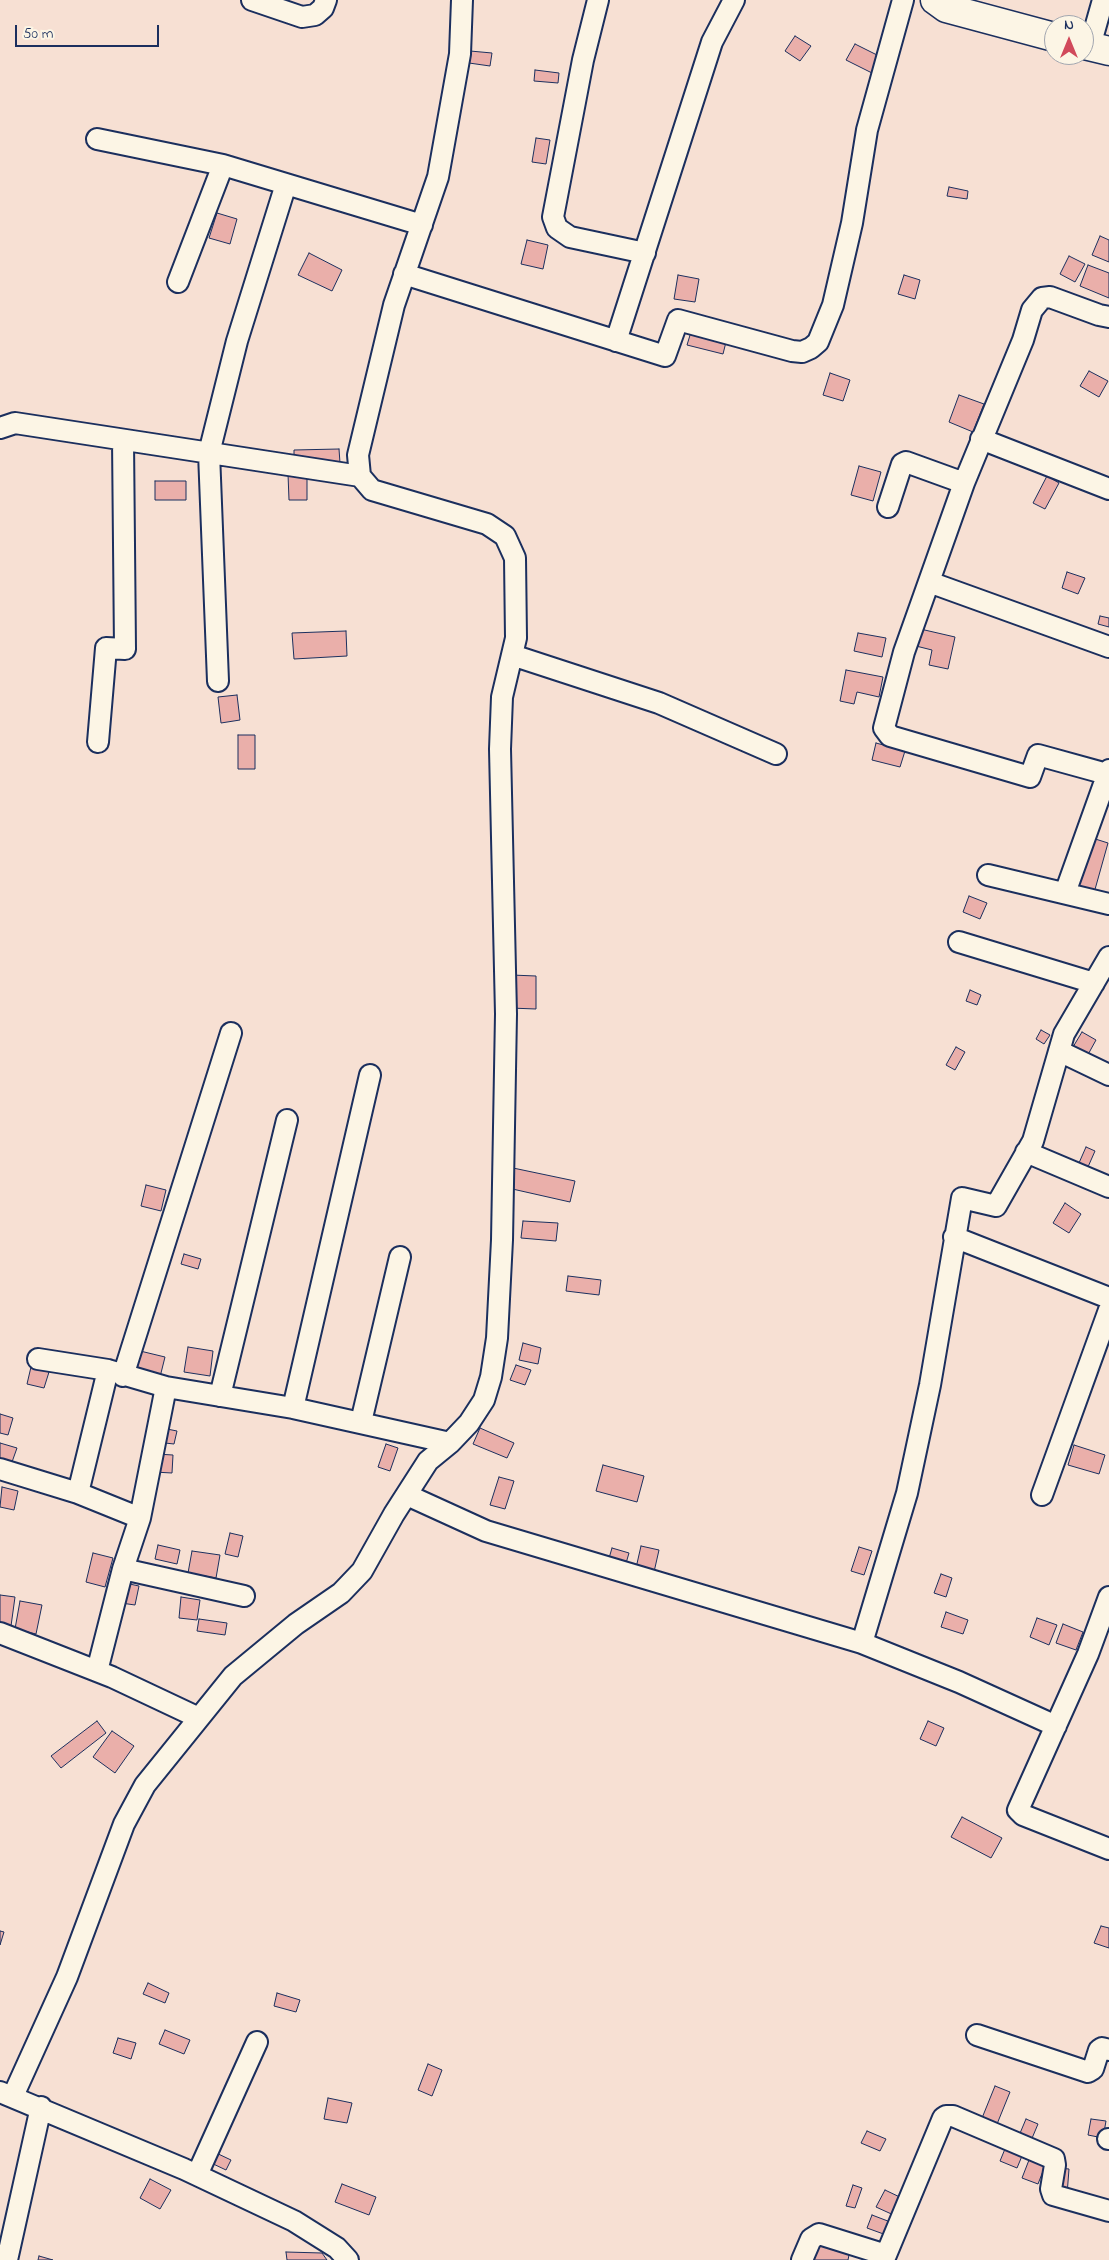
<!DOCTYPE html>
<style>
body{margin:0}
#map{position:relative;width:1109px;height:2260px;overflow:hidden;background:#f7e0d3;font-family:"Indie Flower",sans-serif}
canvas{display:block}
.north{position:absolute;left:1044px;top:15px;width:50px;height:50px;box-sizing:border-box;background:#fcf5e5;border:1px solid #a2a6af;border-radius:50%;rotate:0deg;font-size:14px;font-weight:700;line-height:20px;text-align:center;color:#1b2f5e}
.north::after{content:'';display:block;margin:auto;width:18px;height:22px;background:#d1495b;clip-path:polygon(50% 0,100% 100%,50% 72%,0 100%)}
.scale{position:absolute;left:15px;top:25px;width:144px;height:22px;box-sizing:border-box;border:2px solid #1b2f5e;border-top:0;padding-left:6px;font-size:15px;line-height:18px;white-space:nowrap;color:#1b2f5e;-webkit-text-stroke:4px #fcf5e5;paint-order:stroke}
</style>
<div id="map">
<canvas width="1109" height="2260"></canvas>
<div class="north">N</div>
<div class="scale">50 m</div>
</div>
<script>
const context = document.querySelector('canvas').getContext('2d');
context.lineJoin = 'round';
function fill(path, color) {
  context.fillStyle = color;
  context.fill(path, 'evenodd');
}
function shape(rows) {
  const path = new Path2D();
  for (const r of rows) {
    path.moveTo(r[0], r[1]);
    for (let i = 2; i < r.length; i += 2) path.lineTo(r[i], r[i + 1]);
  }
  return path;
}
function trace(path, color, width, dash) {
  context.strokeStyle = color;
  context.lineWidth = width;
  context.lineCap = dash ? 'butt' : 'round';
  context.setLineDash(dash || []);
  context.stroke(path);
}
const building = shape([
 [795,36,811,46,800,61,785,51,795,36],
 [855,44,881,57,872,73,846,60,855,44],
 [470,51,492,53,490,66,469,63,470,51],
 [535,70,559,73,558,83,534,81,535,70],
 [536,138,550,140,546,164,532,162,536,138],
 [949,187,968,191,967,199,947,196,949,187],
 [217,213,237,219,230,244,209,238,217,213],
 [1100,236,1109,240,1109,262,1092,255,1100,236],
 [527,240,548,245,543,269,521,264,527,240],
 [309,253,342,270,332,291,298,275,309,253],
 [1069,256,1085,264,1075,282,1060,274,1069,256],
 [1088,265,1109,273,1109,298,1080,286,1088,265],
 [678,275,699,279,695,302,674,299,678,275],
 [904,275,920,280,915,299,898,294,904,275],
 [691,332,726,342,723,354,687,345,691,332],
 [1089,371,1108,381,1099,397,1080,386,1089,371],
 [830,373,850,380,843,401,823,395,830,373],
 [959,395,984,404,973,432,949,422,959,395],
 [339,449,340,463,294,464,294,450,339,449],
 [859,466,881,472,873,501,851,495,859,466],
 [307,473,307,500,289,500,288,474,307,473],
 [1047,476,1059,483,1045,509,1033,503,1047,476],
 [155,481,186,481,186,500,155,500,155,481],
 [1067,572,1085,578,1078,594,1062,588,1067,572],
 [1100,616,1109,618,1109,627,1098,624,1100,616],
 [916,628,955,637,948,669,929,665,932,650,912,645,916,628],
 [346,631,347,656,294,659,292,633,346,631],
 [858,633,886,638,882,657,854,651,858,633],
 [846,670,883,677,879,697,857,692,854,704,840,701,846,670],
 [237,695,240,720,221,723,218,697,237,695],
 [238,735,255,735,255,769,238,769,238,735],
 [876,743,905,751,900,767,872,760,876,743],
 [1089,837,1108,843,1094,893,1075,887,1089,837],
 [969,896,987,903,980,919,963,912,969,896],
 [511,975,536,976,536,1009,510,1008,511,975],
 [970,990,981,995,977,1005,966,1001,970,990],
 [1041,1030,1050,1035,1044,1044,1036,1039,1041,1030],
 [1082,1032,1096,1040,1085,1060,1070,1052,1082,1032],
 [956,1047,965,1052,955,1070,946,1065,956,1047],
 [1086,1147,1095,1151,1084,1176,1075,1172,1086,1147],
 [513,1168,575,1181,570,1202,508,1188,513,1168],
 [146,1185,166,1190,161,1211,141,1206,146,1185],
 [1065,1203,1081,1214,1069,1233,1053,1223,1065,1203],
 [523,1221,558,1223,556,1241,521,1238,523,1221],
 [184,1254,201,1259,198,1269,181,1264,184,1254],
 [568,1276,601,1280,599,1295,566,1291,568,1276],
 [523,1343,541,1348,538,1364,519,1360,523,1343],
 [188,1347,213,1351,210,1376,184,1372,188,1347],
 [136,1350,165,1357,160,1377,131,1370,136,1350],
 [516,1365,531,1370,525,1385,510,1380,516,1365],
 [31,1367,49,1372,44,1388,27,1384,31,1367],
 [0,1414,13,1418,8,1435,0,1433,0,1414],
 [480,1428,514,1443,507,1458,473,1444,480,1428],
 [167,1429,177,1431,174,1444,165,1443,167,1429],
 [0,1443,17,1448,12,1462,0,1459,0,1443],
 [386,1444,398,1448,390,1471,378,1467,386,1444],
 [1074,1445,1105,1455,1099,1474,1068,1465,1074,1445],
 [156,1454,173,1455,172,1473,154,1472,156,1454],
 [603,1465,644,1476,637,1502,596,1491,603,1465],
 [499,1477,514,1481,505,1509,490,1505,499,1477],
 [2,1487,18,1491,14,1510,0,1507,2,1487],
 [230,1533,243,1536,238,1557,225,1554,230,1533],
 [158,1545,180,1550,177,1564,155,1559,158,1545],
 [641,1546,659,1550,654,1572,636,1568,641,1546],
 [859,1547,872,1551,864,1575,851,1571,859,1547],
 [612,1548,629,1553,624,1570,607,1565,612,1548],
 [192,1551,220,1555,216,1578,188,1573,192,1551],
 [93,1553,113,1558,105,1587,86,1582,93,1553],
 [941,1574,952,1578,946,1597,934,1593,941,1574],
 [125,1583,139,1586,135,1605,121,1603,125,1583],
 [0,1595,15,1597,11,1626,0,1625,0,1595],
 [181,1597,200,1600,197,1620,179,1618,181,1597],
 [20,1601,42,1605,36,1634,15,1629,20,1601],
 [946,1612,968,1620,963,1634,941,1627,946,1612],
 [1037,1618,1057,1625,1049,1645,1030,1637,1037,1618],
 [199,1619,227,1623,225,1635,197,1631,199,1619],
 [1063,1624,1083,1632,1076,1650,1056,1643,1063,1624],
 [97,1721,106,1733,61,1768,51,1756,97,1721],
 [928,1721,944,1728,936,1746,920,1739,928,1721],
 [112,1731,134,1746,115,1773,93,1757,112,1731],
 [962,1817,1002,1838,991,1858,951,1837,962,1817],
 [1101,1926,1109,1928,1109,1948,1094,1943,1101,1926],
 [0,1931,4,1932,0,1945,0,1931],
 [148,1983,169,1993,165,2003,143,1994,148,1983],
 [277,1993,300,2000,296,2012,274,2006,277,1993],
 [165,2030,190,2040,184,2054,159,2044,165,2030],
 [118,2038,136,2043,131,2059,113,2053,118,2038],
 [428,2064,442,2070,432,2096,418,2090,428,2064],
 [995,2086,1010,2092,995,2129,980,2123,995,2086],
 [328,2098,352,2103,347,2123,324,2119,328,2098],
 [1026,2119,1038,2124,1030,2143,1018,2138,1026,2119],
 [1091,2119,1106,2121,1103,2138,1088,2135,1091,2119],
 [867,2131,886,2139,880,2151,861,2143,867,2131],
 [1005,2149,1022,2156,1017,2168,1000,2161,1005,2149],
 [212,2151,231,2160,226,2170,207,2161,212,2151],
 [1029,2160,1045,2166,1038,2184,1022,2178,1029,2160],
 [1059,2168,1069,2169,1067,2195,1057,2194,1059,2168],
 [150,2179,171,2190,160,2209,140,2198,150,2179],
 [342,2184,376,2197,369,2215,335,2202,342,2184],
 [853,2185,862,2188,855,2208,846,2206,853,2185],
 [885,2190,906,2200,898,2217,876,2207,885,2190],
 [872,2215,893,2223,889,2236,867,2228,872,2215],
 [820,2244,849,2255,848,2260,814,2260,820,2244],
 [286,2252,322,2253,327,2260,287,2260,286,2252],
 [39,2256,53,2260,38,2260,39,2256]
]);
fill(building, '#eaafaa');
trace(building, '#1b2f5e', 1);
const street = shape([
 [252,0,302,17,315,15,323,8,326,0],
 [598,0,583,60,553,217,557,228,570,237,645,253],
 [1090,46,1103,0],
 [97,139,223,165,422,225],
 [404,274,665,356,678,320,792,351,802,352,811,348,818,342,833,305,852,223,867,130,903,0],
 [178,282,223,165],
 [616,341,712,42,734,0],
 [0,428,15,423,360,476],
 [981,439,1109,489],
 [888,507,902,464,906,462,964,483],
 [929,582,1109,647],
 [512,655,659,703,776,754],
 [218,681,209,453,237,341,286,184],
 [98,742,106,648,125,649,123,440],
 [1107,774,1038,755,1030,777,890,736,884,728,904,652,964,483,1023,340,1032,310,1042,298,1050,297,1099,315,1109,317],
 [988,875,1109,904],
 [1065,893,1109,770],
 [959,942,1094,983],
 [1059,1051,1109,1075],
 [1026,1152,1109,1187],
 [954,1237,1109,1298],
 [38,1359,108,1370,166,1387,293,1408,450,1443],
 [123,1376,231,1033],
 [220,1396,287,1120],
 [293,1408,370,1075],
 [361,1422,400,1257],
 [0,1469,78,1493,140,1518],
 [78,1493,108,1370],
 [407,1495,486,1531,862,1643,959,1682,1056,1726],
 [1042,1495,1109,1310],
 [123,1569,244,1596],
 [1109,1597,1088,1654,1018,1810,1023,1815,1109,1849],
 [0,1633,112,1677,199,1718],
 [862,1643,907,1493,930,1385,962,1198,996,1206,1033,1141,1064,1034,1109,957],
 [97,1671,123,1569,140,1518,166,1387],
 [977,2035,1088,2072,1093,2069,1099,2050,1102,2048,1109,2050],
 [0,2092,184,2169,294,2221,337,2248,348,2260],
 [13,2096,67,1977,124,1824,145,1785,233,1676,296,1624,341,1593,362,1571,394,1514,428,1461,450,1443,469,1423,484,1400,491,1377,497,1338,502,1240,506,1014,500,749,502,697,516,638,515,558,505,536,487,524,372,490,360,476,358,455,394,305,438,177,460,54,462,0],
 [1108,2139,1109,2139],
 [197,2175,257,2042],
 [7,2260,41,2107],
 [802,2260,811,2239,819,2234,886,2255,943,2118,946,2116,953,2116,1054,2159,1055,2165,1051,2189,1053,2195,1109,2211]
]);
const secondary = shape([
 [935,0,946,8,1054,37],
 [1084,45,1109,51]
]);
trace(street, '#1b2f5e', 24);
trace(secondary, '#1b2f5e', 31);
trace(street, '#fcf5e5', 20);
trace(secondary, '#fcf5e5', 28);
</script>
